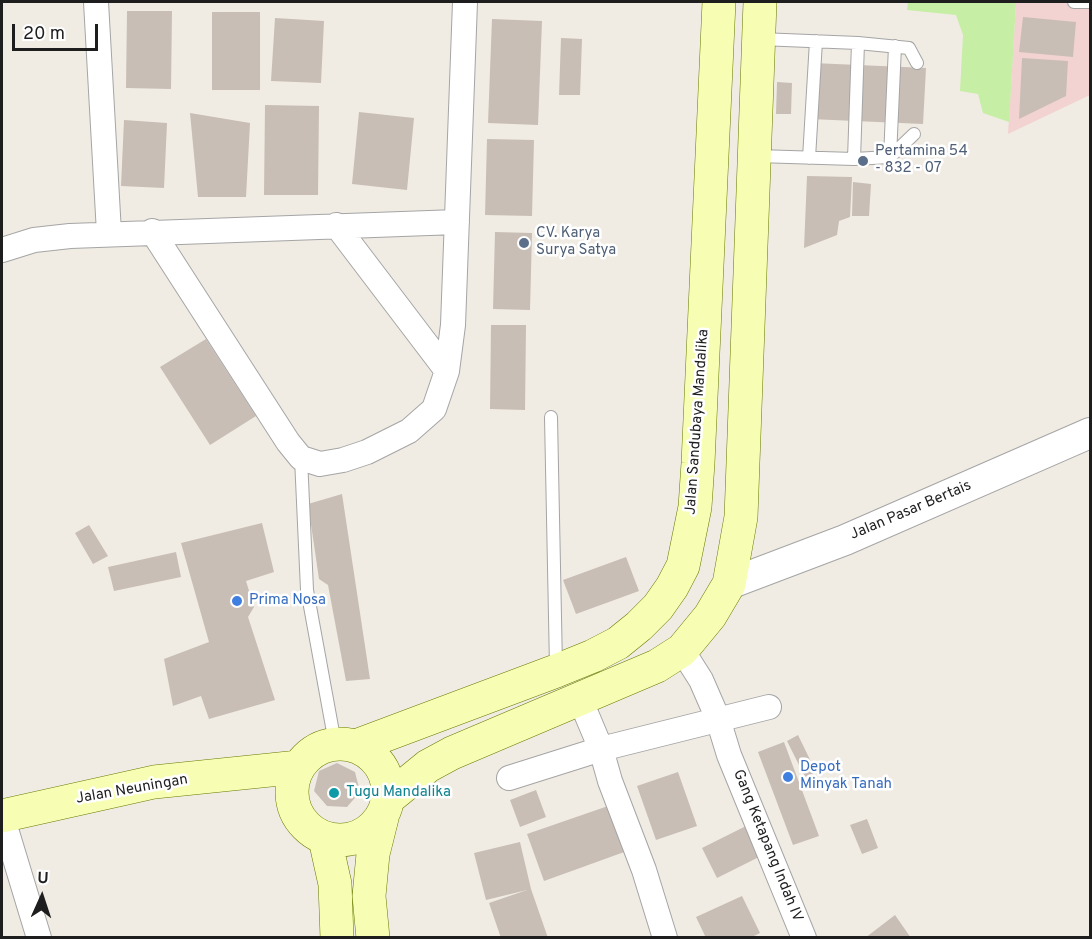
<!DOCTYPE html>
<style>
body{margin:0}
#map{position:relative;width:1092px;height:939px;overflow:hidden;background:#f0ece3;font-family:Overpass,sans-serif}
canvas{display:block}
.frame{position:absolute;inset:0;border:3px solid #1e1e1e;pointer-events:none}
.north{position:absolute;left:12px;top:867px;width:60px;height:60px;-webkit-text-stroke:4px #fff;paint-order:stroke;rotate:3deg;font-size:16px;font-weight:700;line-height:24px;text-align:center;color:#1e1e1e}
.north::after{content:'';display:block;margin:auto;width:21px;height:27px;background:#1e1e1e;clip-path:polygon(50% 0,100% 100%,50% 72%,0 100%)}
.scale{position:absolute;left:12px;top:24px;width:86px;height:27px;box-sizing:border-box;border:3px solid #1e1e1e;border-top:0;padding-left:8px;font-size:18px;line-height:21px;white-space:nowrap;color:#1e1e1e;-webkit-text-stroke:4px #fff;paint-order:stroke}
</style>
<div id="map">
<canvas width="1092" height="939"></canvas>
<div class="frame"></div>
<div class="north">U</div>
<div class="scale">20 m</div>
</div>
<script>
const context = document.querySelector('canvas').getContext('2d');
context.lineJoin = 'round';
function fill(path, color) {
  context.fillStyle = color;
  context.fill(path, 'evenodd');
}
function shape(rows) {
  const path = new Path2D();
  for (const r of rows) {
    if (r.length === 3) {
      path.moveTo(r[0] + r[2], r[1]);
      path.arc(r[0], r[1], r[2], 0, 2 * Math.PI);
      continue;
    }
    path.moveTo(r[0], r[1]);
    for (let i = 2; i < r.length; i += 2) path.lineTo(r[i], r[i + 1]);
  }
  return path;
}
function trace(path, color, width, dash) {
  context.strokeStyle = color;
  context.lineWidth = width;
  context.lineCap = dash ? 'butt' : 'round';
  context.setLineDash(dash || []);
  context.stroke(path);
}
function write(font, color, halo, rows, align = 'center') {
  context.font = font + ' Overpass,sans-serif';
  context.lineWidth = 5;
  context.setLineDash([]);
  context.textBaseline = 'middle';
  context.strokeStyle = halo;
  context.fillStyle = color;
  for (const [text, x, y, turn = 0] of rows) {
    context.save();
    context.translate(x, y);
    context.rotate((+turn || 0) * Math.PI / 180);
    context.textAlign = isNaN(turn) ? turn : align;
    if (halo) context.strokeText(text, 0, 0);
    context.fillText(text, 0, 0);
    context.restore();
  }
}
fill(shape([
 [960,2,1090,2,1090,95,1008,134,1016,4]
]), '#f2d3d1');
fill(shape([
 [908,2,1016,3,1009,122,983,113,978,94,960,91,963,35,956,15,907,10]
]), '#c6eea5');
fill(shape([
 [127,11,172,11,171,89,126,88],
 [212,12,260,12,260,90,212,90],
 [1023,17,1076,22,1073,57,1019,52],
 [275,18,324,21,321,83,271,81],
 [492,19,542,21,538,125,488,123],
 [561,38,582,39,580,95,559,95],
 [1022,58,1068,61,1066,96,1019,119],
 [813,63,926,68,923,124,810,119],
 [777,82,792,83,791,114,776,114],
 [265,105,319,106,318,195,264,195],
 [359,112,414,118,407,190,352,184],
 [190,113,250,123,246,197,198,197],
 [124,120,167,123,164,188,121,186],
 [487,139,534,140,532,216,485,215],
 [807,176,852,177,850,217,839,221,837,235,804,248],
 [853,182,871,184,869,216,852,216],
 [495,232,532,233,530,310,493,309],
 [491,325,526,325,525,410,490,409],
 [206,339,256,416,210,445,160,367],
 [342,494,370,679,346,681,328,585,319,579,308,504],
 [262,523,274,572,246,581,254,607,248,617,275,700,209,719,201,696,173,706,164,659,209,642,181,543],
 [89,525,108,556,93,564,75,533],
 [176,552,181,577,114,591,108,567],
 [626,557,639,591,576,614,563,580],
 [798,735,816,772,805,777,787,741],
 [784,742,819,836,793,845,758,752],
 [337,763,355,772,360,792,347,807,327,806,314,791,319,771],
 [678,772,697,826,656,840,637,786],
 [536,790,546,817,520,827,510,800],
 [611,805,627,851,544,881,527,834],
 [867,819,878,848,862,854,850,825],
 [746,826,761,856,717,878,702,848],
 [520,842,531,889,548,938,501,938,489,903,527,890,486,900,474,853],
 [742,896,760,933,750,938,706,938,696,917],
 [895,915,911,938,865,938]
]), '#c8beb6');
const service = shape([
 [1074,2,1090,2],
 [760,39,858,43,909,48,917,63],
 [757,156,854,159,890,157,914,134],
 [890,157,895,46],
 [809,158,816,41],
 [854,159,858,43],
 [551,417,556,667],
 [301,458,307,590,335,743]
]);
const minor = shape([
 [96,2,109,233],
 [336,225,447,371],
 [152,231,288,442,301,458,320,464,343,460,367,452,409,431,434,409,447,371,453,325,465,2],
 [2,250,34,240,70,236,457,222],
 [682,650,701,680,718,719,729,755,804,938],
 [580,699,601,749,610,781,644,870,665,938],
 [509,778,601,749,769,707],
 [2,816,39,938]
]);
const tertiary = shape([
 [729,584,845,540,1090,433]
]);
const secondary = shape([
 [340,792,48],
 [356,746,556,671,593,656,618,643,639,626,658,607,672,587,683,566,695,507,698,463,719,2],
 [390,797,428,766,452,753,657,666,682,650,710,616,729,584,741,517,760,2],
 [2,816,154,782,299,767],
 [325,839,335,884,337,938],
 [373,938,369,896,373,854,382,818]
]);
trace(service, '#a5a5a5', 14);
trace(minor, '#a5a5a5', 26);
trace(tertiary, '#a5a5a5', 32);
trace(secondary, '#677a00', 34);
trace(service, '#fff', 12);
trace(minor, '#fff', 24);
trace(tertiary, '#fff', 30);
trace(secondary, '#f7feb3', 33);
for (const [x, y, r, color] of [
 [863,161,6,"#5c6f8a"],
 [524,243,6,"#5c6f8a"],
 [237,601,6,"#3f7fe0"],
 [788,777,6,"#3f7fe0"],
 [334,793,6,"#0f9aa8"]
]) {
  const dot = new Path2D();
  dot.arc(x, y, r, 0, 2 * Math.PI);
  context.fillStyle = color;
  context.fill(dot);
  trace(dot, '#fff', 2);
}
write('15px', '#4e5e75', '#fff', [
 ["Pertamina 54",875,152],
 ["- 832 - 07",875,169],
 ["CV. Karya",536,234],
 ["Surya Satya",536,251]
], 'left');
write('15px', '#1e1e1e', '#fff', [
 ["Jalan Sandubaya Mandalika",698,422,-86],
 ["Jalan Pasar Bertais",911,511,-23],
 ["Jalan Neuningan",132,790,-10],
 ["Gang Ketapang Indah IV",767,846,68]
]);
write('15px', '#366cbe', '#fff', [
 ["Prima Nosa",249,601],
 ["Depot",800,768],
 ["Minyak Tanah",800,785]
], 'left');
write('15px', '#0d838f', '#fff', [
 ["Tugu Mandalika",346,793]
], 'left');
</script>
